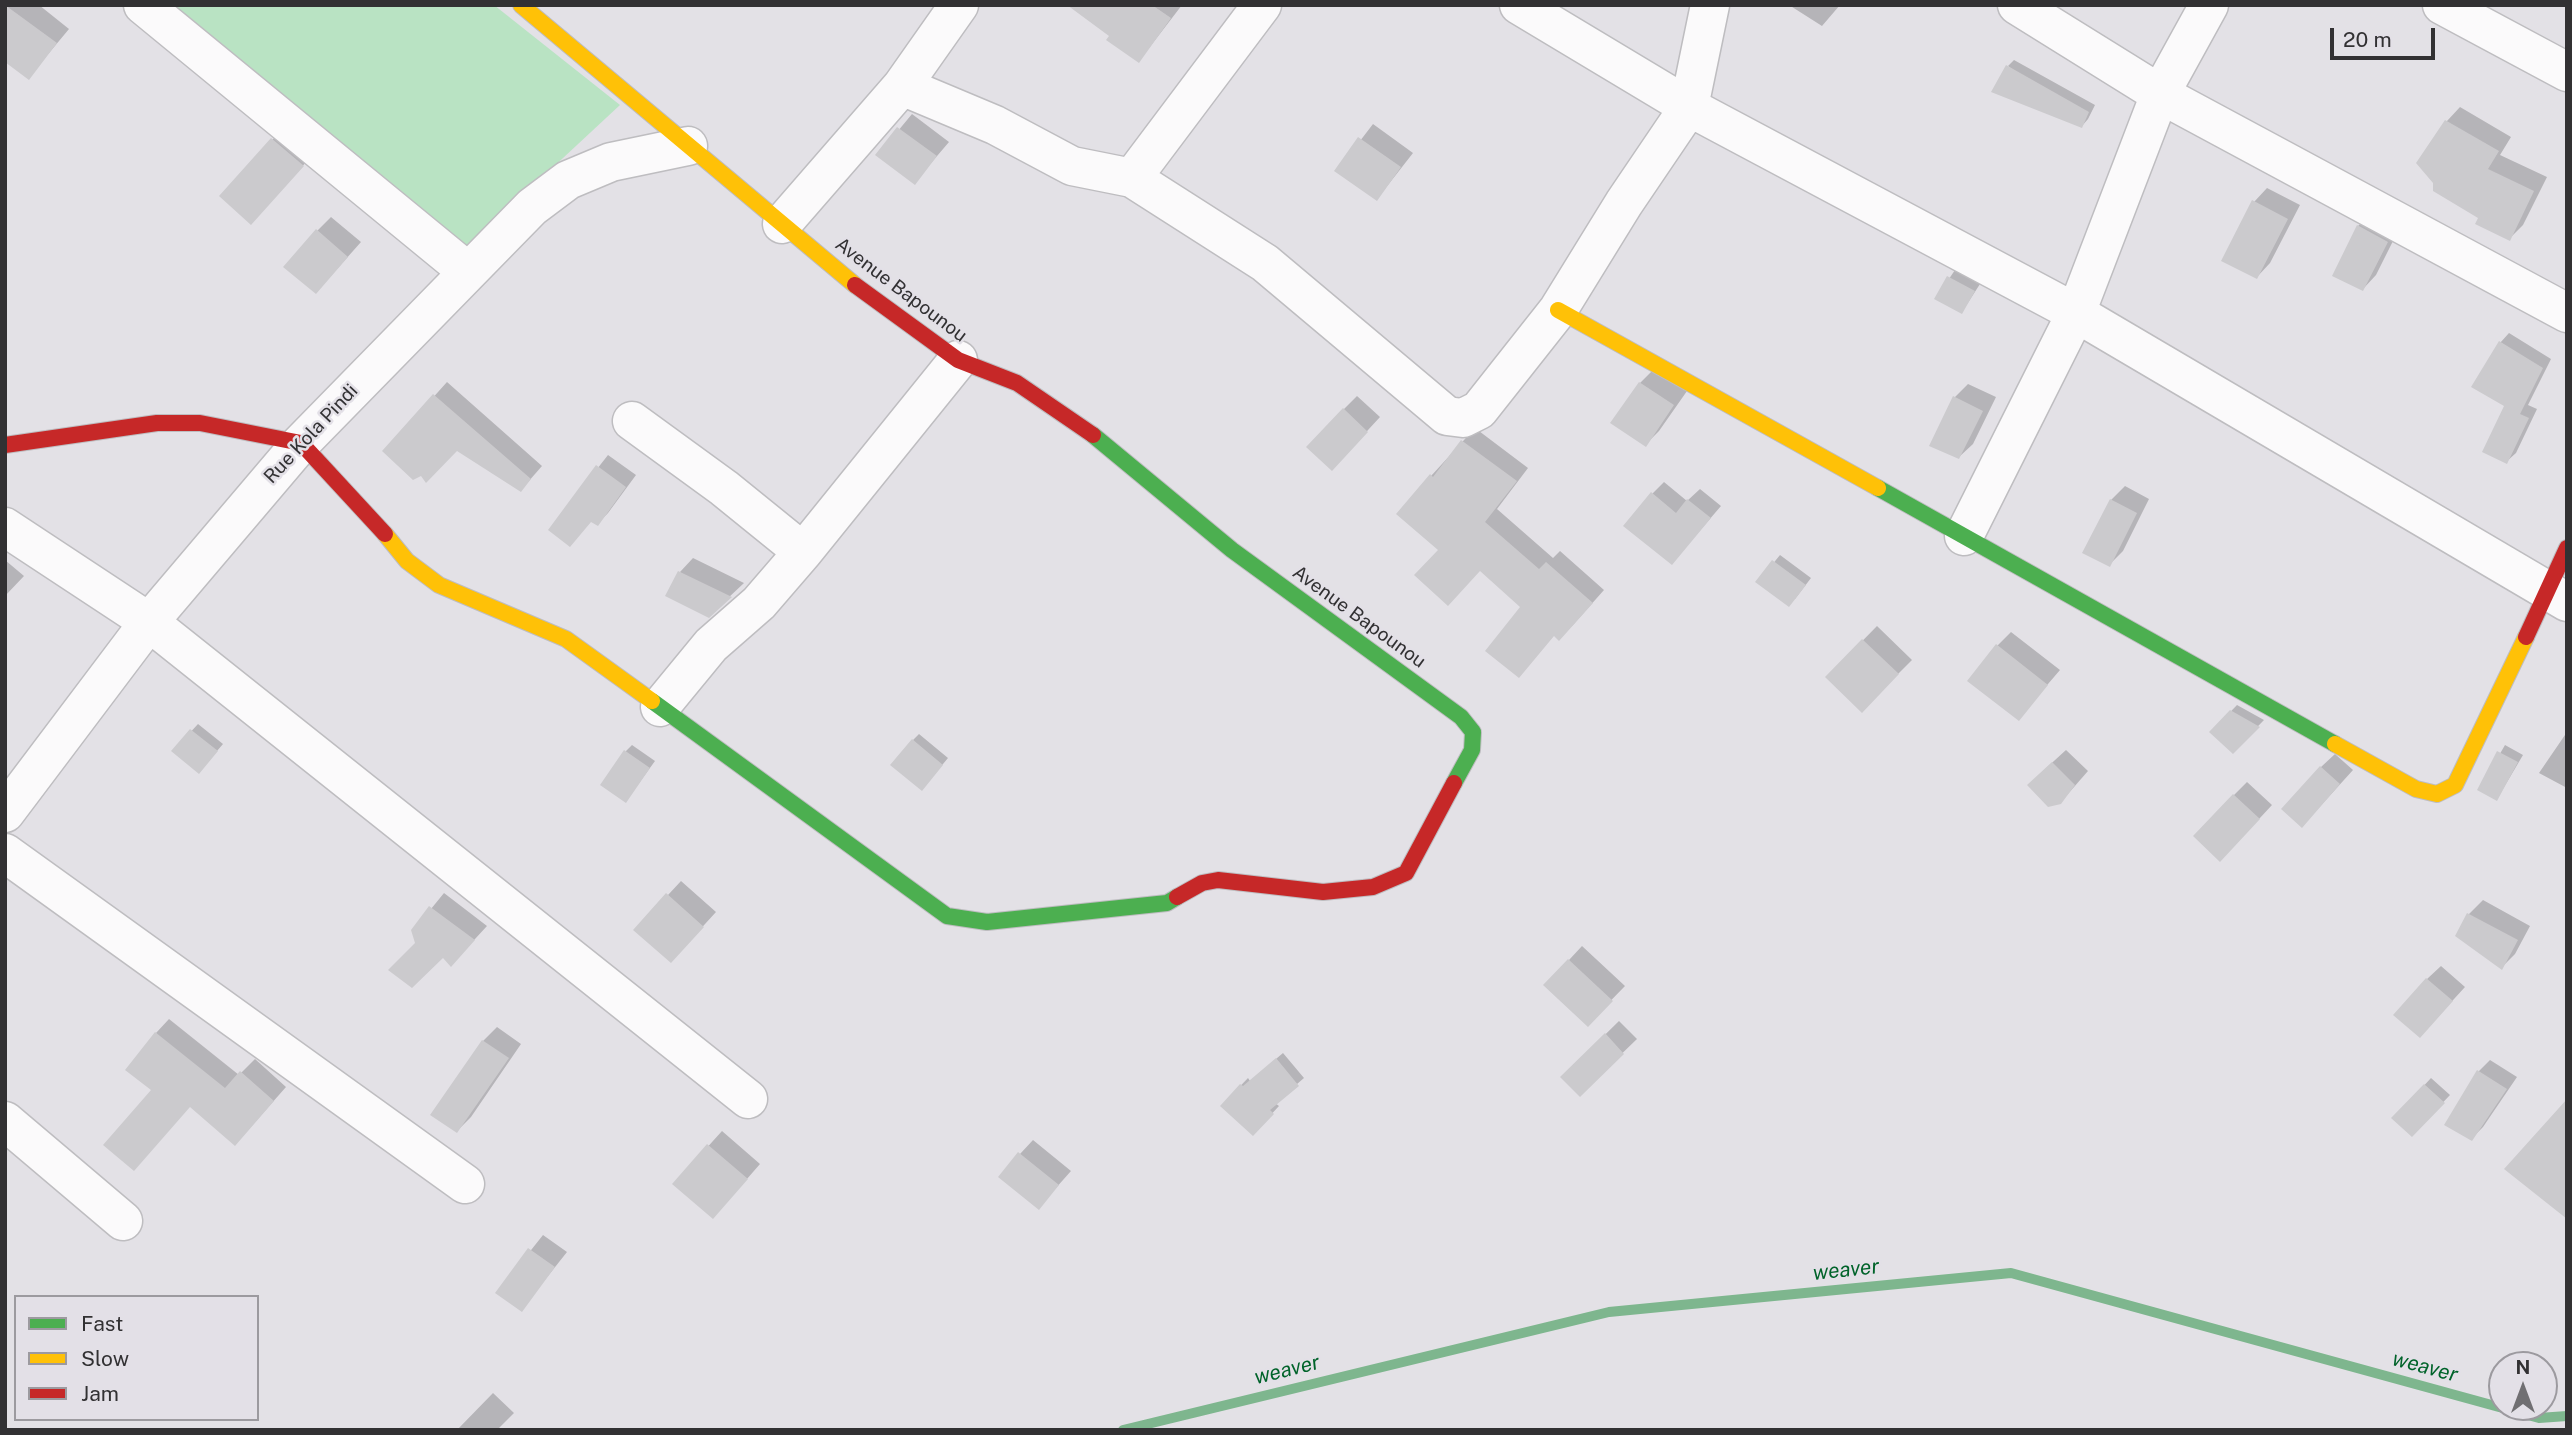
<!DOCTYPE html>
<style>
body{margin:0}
#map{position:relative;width:2572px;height:1435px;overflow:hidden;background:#e3e1e6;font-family:"Public Sans",sans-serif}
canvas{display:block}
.frame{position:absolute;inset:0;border:7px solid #323133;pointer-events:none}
.legend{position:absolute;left:14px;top:1295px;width:245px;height:126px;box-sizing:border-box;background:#e3e0e7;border:2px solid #9c9a9f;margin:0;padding:9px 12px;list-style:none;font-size:21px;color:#323133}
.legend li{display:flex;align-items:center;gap:14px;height:35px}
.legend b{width:35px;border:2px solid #9c9a9f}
.north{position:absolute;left:2488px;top:1351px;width:70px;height:70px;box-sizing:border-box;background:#e3e0e7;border:2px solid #9c9a9f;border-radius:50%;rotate:0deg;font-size:19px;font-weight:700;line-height:28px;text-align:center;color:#323133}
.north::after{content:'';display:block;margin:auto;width:24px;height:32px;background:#706f72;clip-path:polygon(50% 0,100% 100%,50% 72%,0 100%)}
.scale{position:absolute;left:2330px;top:28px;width:105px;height:32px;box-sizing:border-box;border:4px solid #323133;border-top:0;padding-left:9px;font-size:21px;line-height:24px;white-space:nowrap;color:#323133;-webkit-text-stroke:5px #e3e0e7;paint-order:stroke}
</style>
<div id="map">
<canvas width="2572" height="1435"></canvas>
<div class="frame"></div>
<ul class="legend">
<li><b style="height:9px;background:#4caf50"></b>Fast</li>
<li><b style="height:9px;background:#ffc107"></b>Slow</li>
<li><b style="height:9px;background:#c62828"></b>Jam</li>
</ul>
<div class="north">N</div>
<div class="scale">20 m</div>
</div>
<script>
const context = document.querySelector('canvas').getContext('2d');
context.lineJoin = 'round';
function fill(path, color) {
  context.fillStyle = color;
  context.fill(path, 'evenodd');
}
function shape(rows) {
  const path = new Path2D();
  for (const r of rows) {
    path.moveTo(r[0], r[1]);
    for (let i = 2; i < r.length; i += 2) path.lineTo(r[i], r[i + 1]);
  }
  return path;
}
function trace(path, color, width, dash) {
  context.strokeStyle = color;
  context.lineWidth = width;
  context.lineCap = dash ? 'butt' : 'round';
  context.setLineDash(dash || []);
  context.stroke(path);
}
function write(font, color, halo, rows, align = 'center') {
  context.font = font + ' "Public Sans",sans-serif';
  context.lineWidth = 5;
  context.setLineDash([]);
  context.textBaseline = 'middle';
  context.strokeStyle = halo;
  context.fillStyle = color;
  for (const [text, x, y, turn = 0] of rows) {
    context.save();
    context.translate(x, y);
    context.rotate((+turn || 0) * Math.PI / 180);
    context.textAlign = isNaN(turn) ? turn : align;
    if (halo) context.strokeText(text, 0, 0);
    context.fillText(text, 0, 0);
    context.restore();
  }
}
fill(shape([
 [163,5,494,5,620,105,462,252]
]), '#b9e3c3');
fill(shape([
 [5,5,39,5,69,29,29,77],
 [1088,5,1182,5,1139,61,1111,35],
 [1789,5,1840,5,1822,26],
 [2014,60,2095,105,2088,119,2082,126,2008,66],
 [2460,107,2511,137,2500,155,2547,177,2523,225,2509,239,2434,183,2419,163,2447,121],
 [912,114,949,142,914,183,878,155],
 [1373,124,1413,153,1377,199,1337,171],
 [286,126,316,151,264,209,272,140],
 [2267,188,2300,205,2270,263,2257,277,2254,202],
 [2372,212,2400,227,2376,275,2363,289,2358,226],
 [331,217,361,242,329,278,317,231],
 [1955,270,1980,284,1962,312,1936,298],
 [2509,333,2551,359,2528,405,2537,409,2516,453,2506,462,2506,406,2500,343],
 [1654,369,1687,391,1659,431,1646,444,1640,383],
 [447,382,542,466,521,490,457,449,421,473,385,451],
 [1968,384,1996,397,1973,444,1959,457,1955,397],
 [1357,396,1380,417,1345,455,1344,409],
 [1475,428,1528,468,1497,509,1553,558,1560,551,1604,590,1572,626,1555,634,1519,676,1522,607,1480,569,1440,550,1431,476],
 [608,455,636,475,608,513,597,524,592,520,570,545,550,529],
 [1664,482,1687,501,1700,489,1721,506,1672,563,1652,494],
 [2125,486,2149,499,2123,551,2109,565,2111,500],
 [1780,555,1811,578,1795,599,1758,582],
 [693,558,744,583,709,616,680,572],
 [5,560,24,576,5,596],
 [1877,626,1912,660,1862,710,1827,677],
 [2011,632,2060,670,2018,719,1997,646],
 [2237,705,2264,720,2233,752,2211,732],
 [198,724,223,744,205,765,174,750],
 [2567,732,2567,788,2539,773],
 [919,734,948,758,928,782,913,740],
 [632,745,655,761,626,801,626,751],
 [2505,745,2523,755,2497,799,2479,790],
 [2066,750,2088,771,2060,803,2043,771],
 [2335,754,2353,770,2315,812,2321,767],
 [2247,782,2272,805,2234,846,2234,795],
 [681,881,716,912,684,947,668,895],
 [444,893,487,926,451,965,443,956,417,943,413,931],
 [2483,900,2530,926,2515,954,2501,968,2457,936,2469,914],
 [1582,946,1625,986,1588,1024,1569,960],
 [2441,966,2465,987,2433,1022,2427,979],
 [169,1019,239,1075,255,1059,286,1087,248,1130,190,1106,156,1033],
 [1619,1021,1637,1039,1580,1094,1562,1077],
 [497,1027,521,1044,471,1117,457,1131,483,1041],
 [1283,1053,1304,1078,1275,1103,1279,1106,1253,1134,1222,1105,1248,1078,1250,1081],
 [2490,1060,2517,1077,2483,1127,2472,1138,2479,1071],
 [2431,1078,2450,1095,2412,1135,2394,1118],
 [722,1131,760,1164,726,1203,675,1183],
 [1033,1140,1071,1171,1039,1207,1020,1154],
 [543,1235,567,1252,521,1310,497,1293],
 [493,1393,514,1413,497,1430,457,1430]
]), '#0003');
trace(shape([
 [1123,1430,1609,1312,2011,1273,2539,1418,2567,1416]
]), '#7eb68e', 10);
fill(shape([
 [5,5,57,43,29,80,5,62],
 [1067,5,1152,5,1171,18,1139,63,1106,40,1109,36],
 [2006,65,2089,112,2082,128,1991,92],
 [2445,120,2499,151,2488,169,2534,191,2510,241,2475,224,2478,218,2433,191,2433,183,2416,163],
 [897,127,937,156,915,185,875,155],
 [1358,137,1401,167,1377,201,1334,171],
 [271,138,304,166,251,225,219,196],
 [2252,200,2288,219,2257,279,2221,261],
 [2357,225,2388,242,2363,291,2332,276],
 [316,229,348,257,316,294,283,267],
 [1947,276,1975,291,1962,314,1934,299],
 [2499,341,2543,368,2520,414,2529,418,2507,464,2482,452,2504,406,2471,387],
 [1639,382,1674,405,1646,447,1610,423],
 [433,394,531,479,521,492,457,451,426,483,421,476,413,480,382,451],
 [1953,396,1983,411,1959,459,1929,446],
 [1343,408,1368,432,1332,471,1306,447],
 [1461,440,1517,481,1485,522,1539,569,1546,562,1593,603,1559,641,1554,636,1519,678,1485,651,1520,607,1480,571,1448,606,1414,575,1438,550,1396,514,1430,474,1433,477],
 [596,465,626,487,598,526,591,522,570,547,548,530],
 [1651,492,1676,513,1687,499,1711,518,1672,565,1623,526],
 [2110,499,2137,513,2110,567,2082,553],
 [1772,560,1806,585,1789,607,1755,582],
 [678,571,732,597,709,618,665,596],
 [1862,639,1899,674,1862,713,1825,677],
 [1996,644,2048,685,2019,721,1967,681],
 [2230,710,2260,727,2233,754,2209,732],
 [190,729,218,751,199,774,171,751],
 [912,739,943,765,922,791,890,765],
 [624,750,650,768,626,803,600,785],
 [2497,751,2518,762,2497,801,2477,790],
 [2052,762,2075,785,2061,804,2048,807,2027,785],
 [2320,766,2340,784,2302,828,2281,809],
 [2233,794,2260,819,2220,862,2193,836],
 [666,893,704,927,671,963,633,930],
 [429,906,475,940,451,967,443,958,412,988,388,970,415,943,411,930],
 [2467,913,2518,940,2502,970,2455,936],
 [1568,959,1613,1001,1588,1027,1543,985],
 [2426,978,2453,1001,2420,1038,2393,1015],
 [155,1032,225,1088,240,1071,274,1101,235,1146,190,1107,134,1171,103,1145,151,1090,125,1070],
 [1605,1033,1624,1054,1580,1097,1560,1077],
 [482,1040,509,1058,457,1133,430,1115],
 [1276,1058,1299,1086,1270,1110,1274,1114,1253,1136,1220,1106,1240,1084,1243,1086],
 [2477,1070,2507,1089,2472,1141,2444,1125],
 [2424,1084,2445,1103,2412,1137,2391,1118],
 [2567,1099,2567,1219,2504,1169],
 [707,1144,748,1179,713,1219,672,1184],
 [1018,1152,1059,1185,1039,1210,998,1177],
 [528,1248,555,1267,522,1312,495,1293]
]), '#cbcacd');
const street = shape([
 [143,5,467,271],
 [1519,5,1689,107,2076,313,2567,602],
 [2017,5,2160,94,2567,313],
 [2442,5,2567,72],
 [902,86,995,125,1072,166,1132,178,1265,263,1447,416,1463,418,1479,410,1558,310,1624,203,1689,107,1710,5],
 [1132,178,1262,5],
 [782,224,902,86,959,5],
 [632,421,724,488,803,552],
 [5,527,149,622,748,1099],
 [1964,536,2076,313,2160,94,2209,5],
 [660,707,711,645,759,603,803,552,958,360],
 [5,813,149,622,301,443,532,207,568,180,611,162,688,146],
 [5,853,465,1184],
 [5,1121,123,1221]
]);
const fast = shape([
 [1093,435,1232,550,1461,717,1473,732,1472,750,1454,783],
 [1878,488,2335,744],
 [652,701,947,916,987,922,1167,903,1177,897]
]);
const slow = shape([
 [521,5,855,285],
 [1558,310,1878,488],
 [385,534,407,561,439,585,566,639,652,701],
 [2335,744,2416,789,2437,794,2455,785,2526,637]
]);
const jam = shape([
 [855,285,958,360,1017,383,1093,435],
 [5,445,157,423,200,423,301,443,385,534],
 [2526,637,2567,548],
 [1177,897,1202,883,1218,880,1323,892,1373,887,1406,873,1454,783]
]);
trace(street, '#bebdc0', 41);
trace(fast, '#bebdc0', 18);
trace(slow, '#bebdc0', 18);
trace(jam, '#bebdc0', 18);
trace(street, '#fbfafb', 38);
trace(fast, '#4caf50', 16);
trace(slow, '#ffc107', 16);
trace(jam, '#c62828', 16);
write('19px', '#323133', '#e3e0e7', [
 ["Avenue Bapounou",901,290,37],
 ["Rue Kola Pindi",311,434,-47],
 ["Avenue Bapounou",1359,617,36]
]);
write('italic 21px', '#00632a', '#e3e0e7', [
 ["weaver",1846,1270,-6],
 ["weaver",2425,1367,15],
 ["weaver",1287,1370,-14]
]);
</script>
